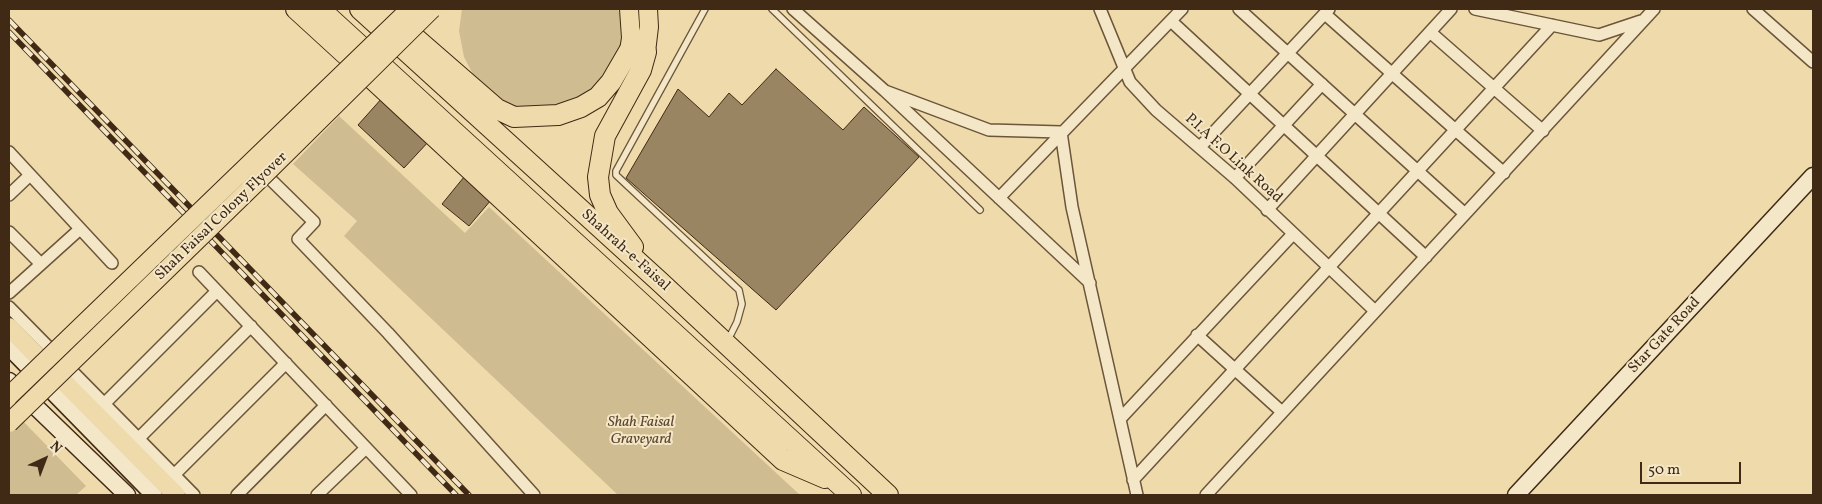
<!DOCTYPE html>
<style>
body{margin:0}
#map{position:relative;width:1822px;height:504px;overflow:hidden;background:#eedaaa;font-family:Vollkorn,serif}
canvas{display:block}
.frame{position:absolute;inset:0;border:10px solid #402915;pointer-events:none}
.north{position:absolute;left:20px;top:434px;width:50px;height:50px;-webkit-text-stroke:4px #f4e7c8;paint-order:stroke;rotate:43deg;font-size:14px;font-weight:700;line-height:20px;text-align:center;color:#402915}
.north::after{content:'';display:block;margin:auto;width:18px;height:22px;background:#402915;clip-path:polygon(50% 0,100% 100%,50% 72%,0 100%)}
.scale{position:absolute;left:1640px;top:462px;width:101px;height:22px;box-sizing:border-box;border:2px solid #402915;border-top:0;padding-left:6px;font-size:15px;line-height:18px;white-space:nowrap;color:#402915;-webkit-text-stroke:4px #f4e7c8;paint-order:stroke}
</style>
<div id="map">
<canvas width="1822" height="504"></canvas>
<div class="frame"></div>
<div class="north">N</div>
<div class="scale">50 m</div>
</div>
<script>
const context = document.querySelector('canvas').getContext('2d');
context.lineJoin = 'round';
function fill(path, color) {
  context.fillStyle = color;
  context.fill(path, 'evenodd');
}
function shape(rows) {
  const path = new Path2D();
  for (const r of rows) {
    path.moveTo(r[0], r[1]);
    for (let i = 2; i < r.length; i += 2) path.lineTo(r[i], r[i + 1]);
  }
  return path;
}
function trace(path, color, width, dash) {
  context.strokeStyle = color;
  context.lineWidth = width;
  context.lineCap = dash ? 'butt' : 'round';
  context.setLineDash(dash || []);
  context.stroke(path);
}
function write(font, color, halo, rows, align = 'center') {
  context.font = font + ' Vollkorn,serif';
  context.lineWidth = 4;
  context.setLineDash([]);
  context.textBaseline = 'middle';
  context.strokeStyle = halo;
  context.fillStyle = color;
  for (const [text, x, y, turn = 0] of rows) {
    context.save();
    context.translate(x, y);
    context.rotate((+turn || 0) * Math.PI / 180);
    context.textAlign = isNaN(turn) ? turn : align;
    if (halo) context.strokeText(text, 0, 0);
    context.fillText(text, 0, 0);
    context.restore();
  }
}
fill(shape([
 [462,9,618,9,620,15,621,43,612,68,595,90,573,104,519,108,495,97,476,80,464,57,459,31],
 [339,116,465,233,489,207,800,495,618,495,344,236,357,221,293,164],
 [19,417,86,486,76,495,9,495,9,427]
]), '#d0bc91');
const building = shape([
 [776,69,843,130,864,107,919,157,776,310,626,178,678,89,709,117,729,93,742,105,776,69],
 [383,97,430,140,404,168,358,125,383,97],
 [464,177,491,200,469,226,442,204,464,177]
]);
fill(building, '#9a8562');
trace(building, '#402915', 1);
const lane = shape([
 [705,9,616,171,616,175,739,290,742,304,737,322,728,340],
 [772,9,980,210]
]);
const street = shape([
 [793,9,885,91,1090,283],
 [1100,9,1130,82,1156,110,1235,178,1375,311],
 [1239,9,1465,214],
 [1475,9,1599,35,1641,21],
 [1753,9,1813,62],
 [1325,14,1504,173],
 [1171,21,1426,257],
 [1430,32,1543,131],
 [885,91,989,130,1061,132,1072,207,1137,495],
 [1200,147,1329,9],
 [9,152,112,263],
 [265,174,314,222,298,239,388,333,534,495],
 [1235,178,1322,84],
 [9,195,30,175],
 [999,198,1182,9],
 [1267,210,1451,9],
 [9,232,41,264],
 [199,272,411,495],
 [9,293,80,229],
 [9,307,194,495],
 [1197,335,1282,412],
 [104,404,217,291],
 [1120,419,1292,235],
 [138,439,251,326],
 [174,475,286,363],
 [1133,480,1552,25],
 [237,495,326,405],
 [317,495,366,448],
 [1206,495,1654,9]
]);
const secondary = shape([
 [9,347,154,495],
 [9,381,127,495],
 [1516,495,1813,176]
]);
const primary = shape([
 [629,9,631,38,629,51],
 [646,52,649,27,648,9],
 [9,327,43,362],
 [57,375,176,495]
]);
const highway = shape([
 [296,9,355,63],
 [320,9,851,495],
 [360,9,660,282,888,495],
 [382,9,497,109,514,117,558,115,581,107,598,97,611,82,629,51],
 [367,74,783,460,825,478],
 [633,247,608,213,600,195,598,177,605,136,641,70,646,52]
]);
trace(lane, '#6c553a', 8);
trace(street, '#6c553a', 14);
trace(secondary, '#402915', 19);
trace(primary, '#402915', 20);
trace(highway, '#402915', 22);
trace(lane, '#f4e7c8', 5.5);
trace(street, '#f4e7c8', 11);
trace(secondary, '#f4e7c8', 16);
trace(primary, '#eedaaa', 18);
trace(highway, '#eedaaa', 20);
const rail = shape([
 [9,20,469,495],
 [9,32,456,495]
]);
trace(rail, '#402915', 5.5);
trace(rail, '#f4e7c8', 4, [11]);
const primaryBridge = shape([
 [9,396,410,9],
 [9,423,265,174,432,9]
]);
trace(primaryBridge, '#402915', 20, []);
trace(primaryBridge, '#eedaaa', 18);
write('15px', '#402915', '#f4e7c8', [
 ["P.I.A F.O Link Road",1233,159,42],
 ["Shah Faisal Colony Flyover",222,217,-44],
 ["Shahrah-e-Faisal",625,251,42],
 ["Star Gate Road",1665,336,-47]
]);
write('italic 15px', '#5d462e', '#f4e7c8', [
 ["Shah Faisal",641,423],
 ["Graveyard",641,440]
]);
</script>
